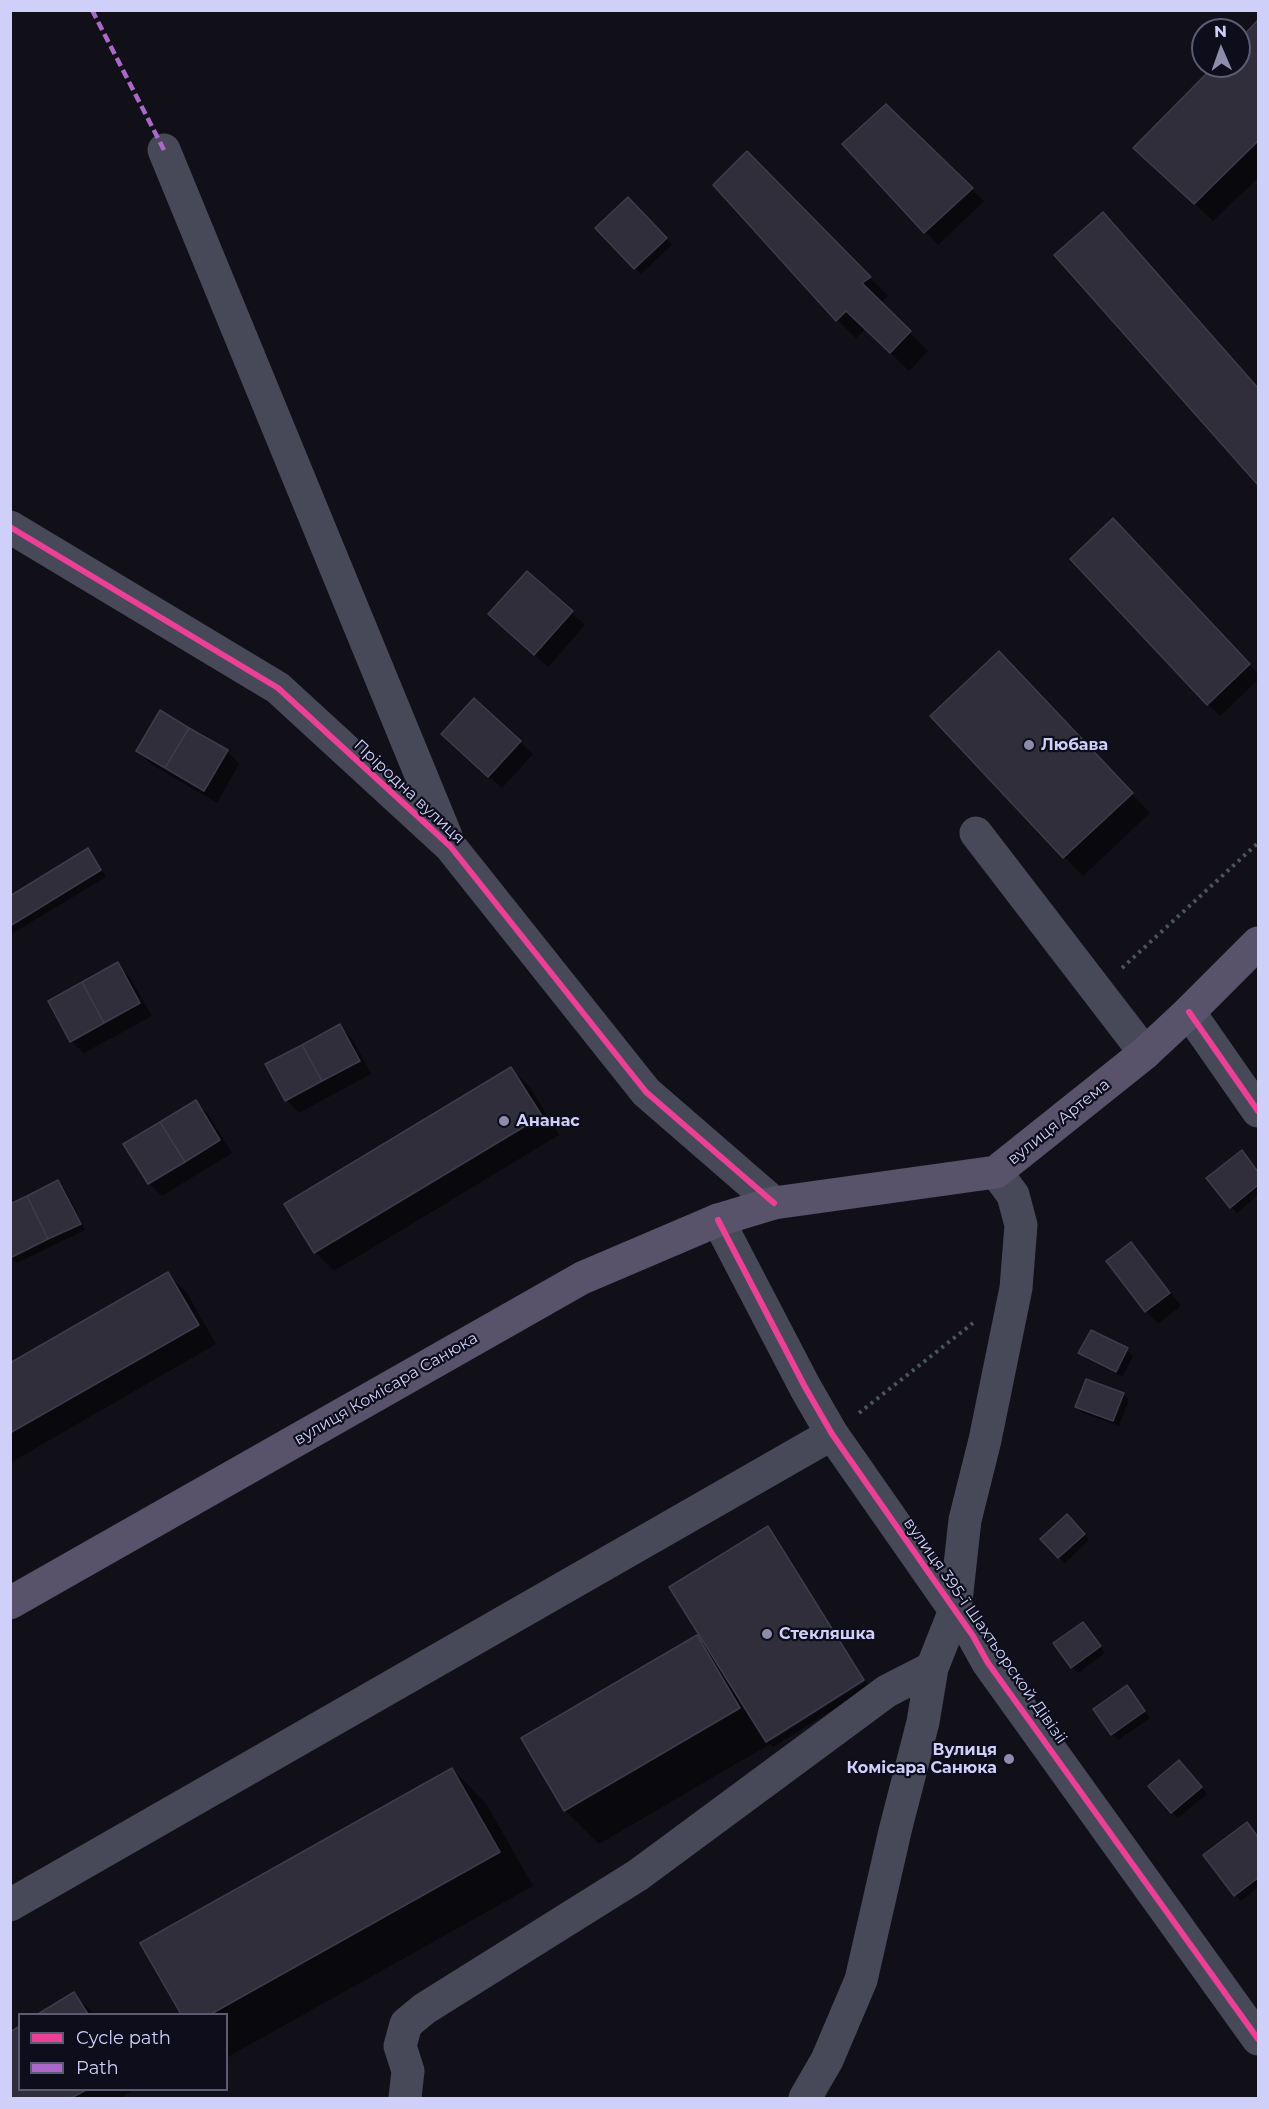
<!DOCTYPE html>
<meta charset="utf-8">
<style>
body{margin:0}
#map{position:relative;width:1269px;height:2109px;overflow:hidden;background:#111018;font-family:Montserrat,sans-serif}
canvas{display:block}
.frame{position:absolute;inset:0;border:12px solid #ced0f9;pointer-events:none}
.legend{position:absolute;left:18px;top:2013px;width:210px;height:78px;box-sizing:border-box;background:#0e0d1b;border:2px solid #5b5b74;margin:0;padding:8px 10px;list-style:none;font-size:18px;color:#ced0f9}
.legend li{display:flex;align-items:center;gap:12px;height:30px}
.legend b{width:30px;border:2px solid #5b5b74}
.north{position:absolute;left:1191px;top:18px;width:60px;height:60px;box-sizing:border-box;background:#0e0d1b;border:2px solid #5b5b74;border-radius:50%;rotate:358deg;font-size:16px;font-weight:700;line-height:24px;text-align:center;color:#ced0f9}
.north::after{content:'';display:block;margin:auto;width:21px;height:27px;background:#8c8daa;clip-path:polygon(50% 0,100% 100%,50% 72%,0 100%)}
</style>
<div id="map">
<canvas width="1269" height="2109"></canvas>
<div class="frame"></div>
<ul class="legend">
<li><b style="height:8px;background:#ea4096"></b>Cycle path</li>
<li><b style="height:8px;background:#ac68c9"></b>Path</li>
</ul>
<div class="north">N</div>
</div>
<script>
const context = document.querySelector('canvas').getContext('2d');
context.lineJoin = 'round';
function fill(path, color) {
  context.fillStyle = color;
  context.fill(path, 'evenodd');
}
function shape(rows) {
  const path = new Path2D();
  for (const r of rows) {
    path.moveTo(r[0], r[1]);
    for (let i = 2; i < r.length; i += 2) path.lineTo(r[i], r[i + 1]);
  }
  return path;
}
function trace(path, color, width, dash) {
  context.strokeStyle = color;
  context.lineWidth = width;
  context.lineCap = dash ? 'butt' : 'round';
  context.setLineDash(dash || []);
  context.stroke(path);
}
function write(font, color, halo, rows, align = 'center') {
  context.font = font + ' Montserrat,sans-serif';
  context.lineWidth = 4.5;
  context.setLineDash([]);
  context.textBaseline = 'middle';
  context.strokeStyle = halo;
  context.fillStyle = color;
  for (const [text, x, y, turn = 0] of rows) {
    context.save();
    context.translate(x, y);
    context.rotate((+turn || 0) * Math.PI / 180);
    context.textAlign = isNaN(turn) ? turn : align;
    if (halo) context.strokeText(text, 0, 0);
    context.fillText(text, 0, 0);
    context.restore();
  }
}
fill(shape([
 [1258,22,1258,178,1213,221,1154,166,1216,66,1239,66,1239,42],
 [886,106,984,201,938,245,844,144],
 [747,153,888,296,880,303,928,351,909,371,866,329,856,338,837,320],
 [628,199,672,245,641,274,597,228],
 [1115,227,1258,388,1258,483,1056,255],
 [1125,533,1258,674,1258,680,1220,716,1208,704],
 [527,573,585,625,548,667,503,627],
 [1018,672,1150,813,1083,876,932,716],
 [520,742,533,754,502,788,455,747],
 [138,751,227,751,239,764,217,803,151,764],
 [87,850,93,856,106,877,10,935,10,898],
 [117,964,130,977,152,1016,84,1053,71,1041],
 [340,1026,352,1038,371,1074,299,1113,287,1100],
 [511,1069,530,1087,559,1135,334,1271,315,1252],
 [196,1102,208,1114,232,1153,162,1196,149,1183,125,1144],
 [1248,1158,1258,1172,1258,1195,1237,1213,1231,1207],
 [58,1182,64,1188,85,1230,17,1263,10,1256],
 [1131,1244,1143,1257,1181,1306,1158,1324,1146,1311],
 [168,1274,187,1293,216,1344,10,1463,10,1365],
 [1127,1350,1133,1356,1122,1377,1086,1359,1080,1353],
 [1123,1394,1129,1400,1119,1426,1083,1413,1077,1407],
 [1073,1522,1089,1540,1065,1563,1059,1557],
 [768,1528,773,1534,864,1679,771,1737,771,1741,866,1681,869,1687,773,1747,770,1744,599,1844,565,1810,697,1636,705,1645],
 [1088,1630,1105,1653,1078,1673,1072,1667],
 [1127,1687,1150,1718,1118,1740,1112,1734],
 [1185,1768,1207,1794,1178,1818,1150,1786],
 [452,1769,486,1803,533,1886,226,2058,226,2014,182,2014,142,1944],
 [1247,1824,1258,1837,1258,1888,1241,1901,1235,1895],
 [74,1994,94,2014,41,2014],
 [10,2034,20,2090,134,2090,120,2098,10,2098]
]), '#0007');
const building = shape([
 [1258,20,1258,141,1194,204,1133,148,1214,66,1239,66,1239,40,1258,20],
 [886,104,973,188,924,233,842,144,886,104],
 [747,151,871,277,862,283,911,331,890,353,846,311,836,321,713,185,747,151],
 [628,197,667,238,634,269,595,228,628,197],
 [1103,212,1258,388,1258,485,1054,255,1103,212],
 [1113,518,1250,664,1207,705,1070,559,1113,518],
 [527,571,573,611,534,655,488,614,527,571],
 [999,651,1133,793,1063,858,930,716,999,651],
 [474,698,521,741,488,777,441,734,474,698],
 [160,710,189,728,165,768,136,751,160,710],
 [189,728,228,750,204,791,165,768,189,728],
 [88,848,101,870,10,926,10,896,88,848],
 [118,962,140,1003,104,1023,82,982,118,962],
 [82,982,104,1023,70,1042,48,1001,82,982],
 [340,1024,360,1061,322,1081,302,1045,340,1024],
 [302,1045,322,1081,285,1101,265,1064,302,1045],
 [511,1067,542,1116,314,1253,284,1204,511,1067],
 [196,1100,220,1140,185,1162,160,1122,196,1100],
 [160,1122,185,1162,148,1184,123,1144,160,1122],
 [1242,1150,1258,1172,1258,1185,1230,1208,1206,1178,1242,1150],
 [58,1180,81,1224,48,1239,27,1196,58,1180],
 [27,1196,48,1239,10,1258,10,1204,27,1196],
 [1131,1242,1170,1293,1145,1312,1106,1261,1131,1242],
 [168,1272,199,1325,10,1433,10,1363,168,1272],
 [1091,1330,1128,1348,1116,1372,1078,1353,1091,1330],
 [1086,1379,1124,1393,1113,1421,1075,1407,1086,1379],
 [1067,1514,1085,1534,1058,1558,1040,1539,1067,1514],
 [768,1526,864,1680,766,1742,669,1587,768,1526],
 [1083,1622,1101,1646,1071,1668,1053,1643,1083,1622],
 [697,1635,740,1708,564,1811,521,1738,697,1635],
 [1127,1685,1145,1711,1111,1735,1093,1709,1127,1685],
 [1179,1760,1202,1787,1171,1813,1148,1786,1179,1760],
 [452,1768,500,1852,211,2014,181,2014,140,1943,452,1768],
 [1247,1822,1258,1837,1258,1878,1234,1896,1203,1855,1247,1822],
 [74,1992,88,2014,38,2014,74,1992],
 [20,2026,20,2090,86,2090,71,2098,10,2098,10,2032,20,2026]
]);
fill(building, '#2f2e3a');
trace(building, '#3c3c4b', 1.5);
trace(shape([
 [1122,968,1258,843],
 [859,1413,973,1323]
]), '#48555c', 4, [3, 4.5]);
trace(shape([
 [164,150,446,836],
 [10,527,278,688,450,846,646,1092,774,1203],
 [976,833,1145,1053],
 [1189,1012,1258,1111],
 [718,1220,805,1387,832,1434,973,1636,988,1663,1258,2039],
 [10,1905,832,1434],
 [405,2098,408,2071,400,2046,406,2024,424,2009,638,1875,887,1691,932,1668],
 [805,2098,827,2060,861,1980,895,1831,923,1722,932,1668,955,1610,965,1520,985,1440,1016,1288,1021,1225,1013,1195,996,1172]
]), '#474858', 33);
trace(shape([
 [10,1603,582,1278,718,1220,774,1203,996,1172,1145,1053,1189,1012,1258,943]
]), '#58526a', 33);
trace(shape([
 [92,10,164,150]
]), '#ac68c9', 4.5, [9, 4.5]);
trace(shape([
 [10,527,278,688,450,846,646,1092,774,1203],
 [1189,1012,1258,1111],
 [718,1220,805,1387,832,1434,973,1636,988,1663,1258,2039]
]), '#ea4096', 6);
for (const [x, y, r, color] of [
 [1029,745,6,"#8c8daa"],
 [504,1121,6,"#8c8daa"],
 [767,1634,6,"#8c8daa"],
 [1009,1759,6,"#8c8daa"]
]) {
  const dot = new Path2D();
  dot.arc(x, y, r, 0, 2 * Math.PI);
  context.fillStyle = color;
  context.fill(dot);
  trace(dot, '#0e0d1b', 2);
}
write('bold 16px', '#ced0f9', '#0e0d1b', [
 ["Любава",1041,745],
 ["Ананас",516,1121],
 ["Стекляшка",779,1634],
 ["Вулиця",997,1750,"right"],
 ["Комісара Санюка",997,1768,"right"]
], 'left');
write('16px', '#ced0f9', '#0e0d1b', [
 ["Пріродна вулиця",409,792,43],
 ["вулиця Артема",1059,1122,-39],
 ["вулиця Комісара Санюка",386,1389,-30],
 ["вулиця 395-ї Шахтьорской Дівізіі",985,1631,55]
]);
</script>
